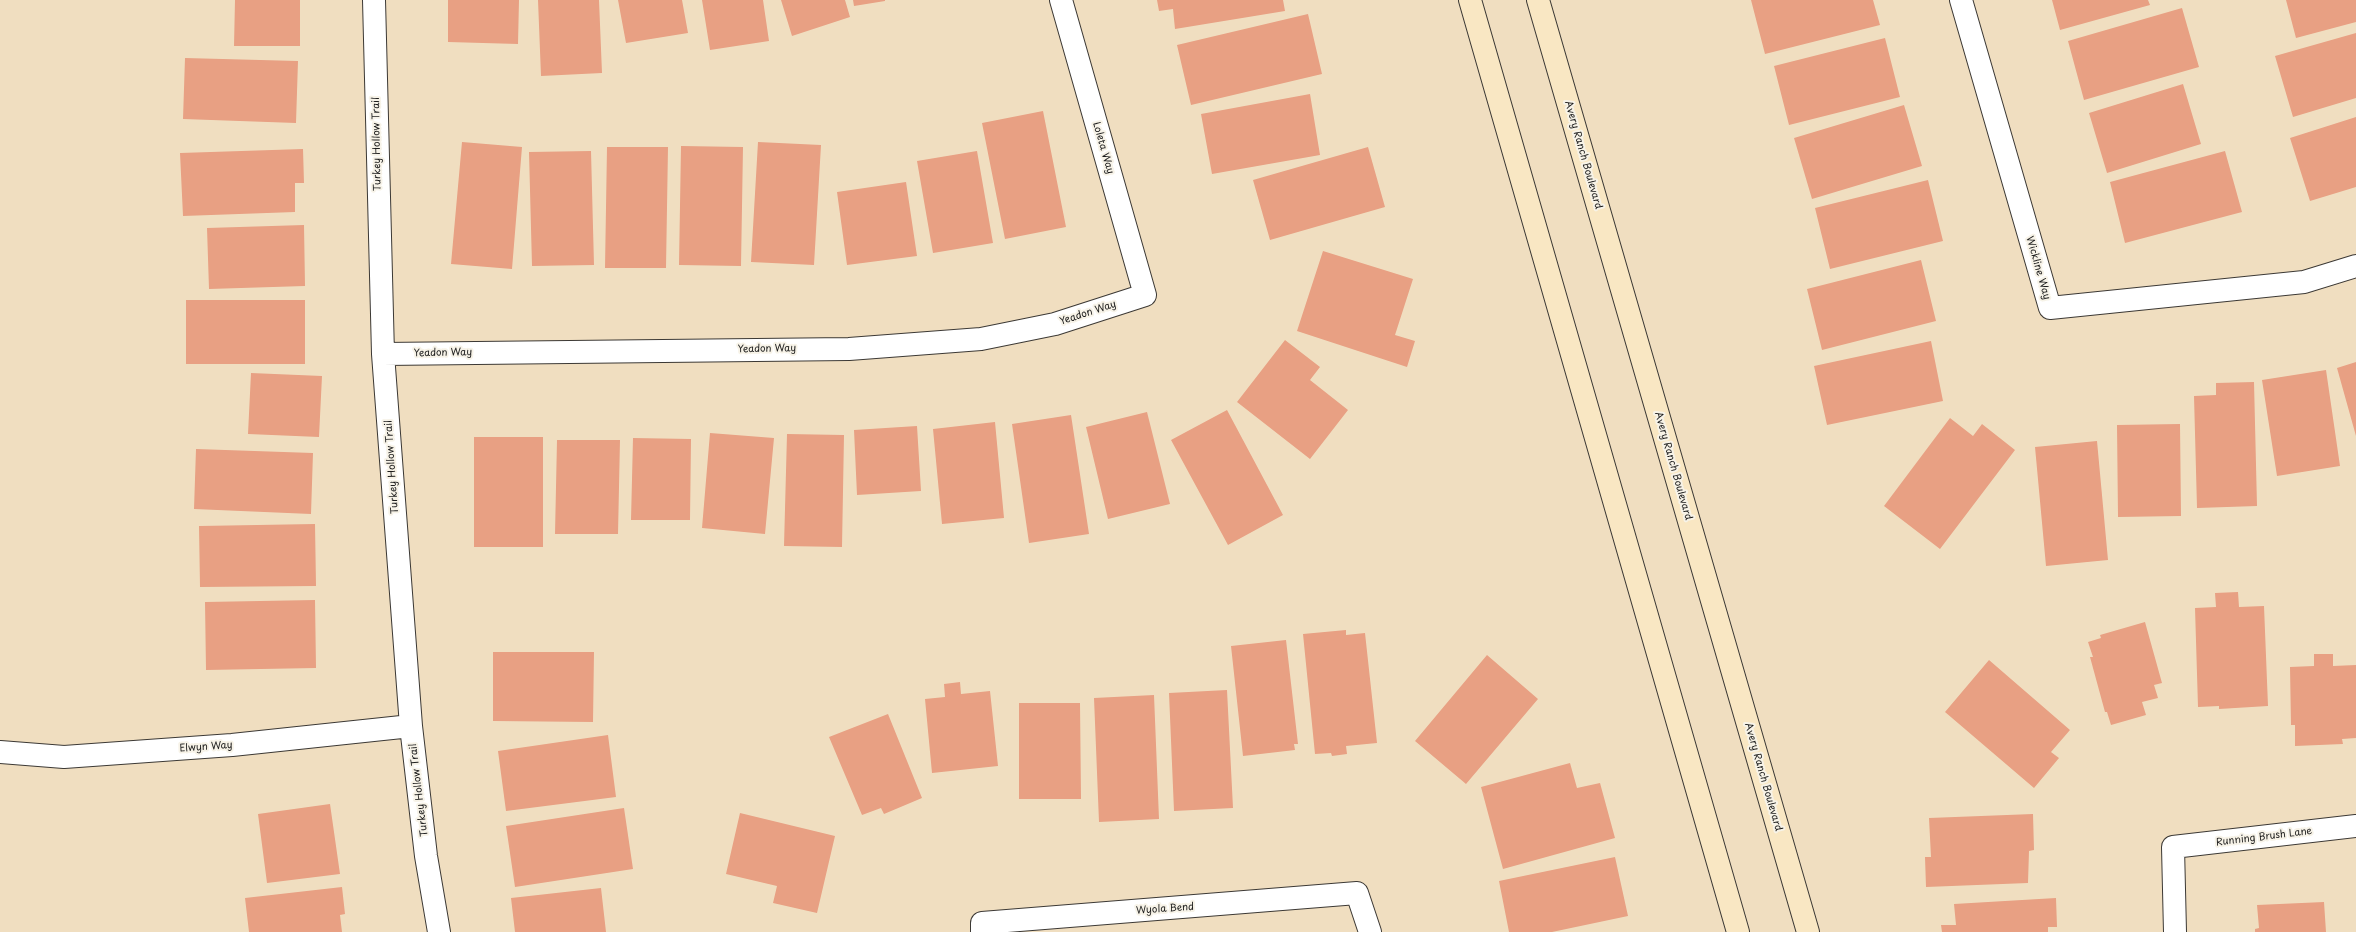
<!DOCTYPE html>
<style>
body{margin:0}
canvas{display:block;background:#f0dec0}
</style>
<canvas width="2356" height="932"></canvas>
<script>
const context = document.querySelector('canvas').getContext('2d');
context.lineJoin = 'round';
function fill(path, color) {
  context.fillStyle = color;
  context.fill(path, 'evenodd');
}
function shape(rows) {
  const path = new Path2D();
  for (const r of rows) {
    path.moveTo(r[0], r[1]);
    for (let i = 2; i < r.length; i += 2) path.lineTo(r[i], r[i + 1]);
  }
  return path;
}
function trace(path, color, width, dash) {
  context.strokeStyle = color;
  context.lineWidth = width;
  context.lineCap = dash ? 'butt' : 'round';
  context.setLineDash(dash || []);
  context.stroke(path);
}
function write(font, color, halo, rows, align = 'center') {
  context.font = font + ' "Playpen Sans",sans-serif';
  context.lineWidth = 4;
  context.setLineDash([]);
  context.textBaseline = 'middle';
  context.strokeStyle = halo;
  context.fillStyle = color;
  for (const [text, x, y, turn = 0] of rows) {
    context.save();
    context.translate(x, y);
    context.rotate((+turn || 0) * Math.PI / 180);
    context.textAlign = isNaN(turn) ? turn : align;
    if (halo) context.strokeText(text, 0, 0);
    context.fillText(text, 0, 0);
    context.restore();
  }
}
fill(shape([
 [235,0,300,0,300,46,234,46],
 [448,0,519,0,518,44,448,42],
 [538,0,599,0,602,73,541,76],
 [618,0,682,0,688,33,626,43],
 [702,0,763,0,769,41,710,50],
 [781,0,845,0,850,17,792,36],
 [853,0,885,0,885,1,854,6],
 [1157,0,1283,0,1285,11,1175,29,1173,9,1159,11],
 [1751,0,1873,0,1880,25,1765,54],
 [2052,0,2148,0,2150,5,2060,30],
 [2286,0,2356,0,2356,22,2296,38],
 [2182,8,2199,67,2084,100,2068,41],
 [1308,14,1322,74,1191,105,1177,45],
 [2356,33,2356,98,2293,117,2275,56],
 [1885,38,1900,97,1789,125,1774,66],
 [185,58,298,61,296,123,183,119],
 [2183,84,2201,144,2107,173,2089,113],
 [1310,94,1320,155,1212,174,1201,114],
 [1904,105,1922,166,1812,199,1794,138],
 [1043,111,1066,227,1005,239,982,123],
 [2356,117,2356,187,2310,201,2290,138],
 [462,142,522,147,512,269,451,264],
 [758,142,821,145,814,265,751,262],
 [681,146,743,147,741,266,679,265],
 [607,147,668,147,666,268,605,268],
 [1368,147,1385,207,1270,240,1253,180],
 [303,149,304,183,295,183,295,212,183,216,180,153],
 [591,151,594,265,532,266,529,152],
 [977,151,993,243,933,253,917,161],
 [2225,151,2242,212,2125,243,2110,182],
 [1928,180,1943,241,1830,269,1815,208],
 [906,182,917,256,847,265,837,192],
 [304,225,305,286,209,289,207,228],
 [1323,251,1413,279,1395,335,1415,341,1407,367,1297,331],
 [1921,260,1936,321,1822,350,1807,289],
 [186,300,305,300,305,364,186,364],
 [1285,340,1320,367,1310,380,1348,410,1310,459,1237,402],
 [1931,341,1943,401,1827,425,1814,366],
 [2356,362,2356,436,2337,368],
 [2326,370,2340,466,2277,476,2262,380],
 [251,373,322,376,319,437,248,434],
 [2254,382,2257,506,2197,508,2194,396,2216,395,2216,383],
 [1227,410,1283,515,1228,545,1171,440],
 [1147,412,1170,504,1108,519,1086,427],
 [1071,415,1089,534,1029,543,1012,424],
 [1950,418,1973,436,1982,424,2015,450,1940,549,1884,506],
 [995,422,1004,518,942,524,933,429],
 [2180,424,2181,516,2118,517,2117,425],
 [917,426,921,491,857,495,854,430],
 [710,433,774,438,765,534,702,528],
 [787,434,844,435,842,547,784,546],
 [474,437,543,437,543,547,474,547],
 [633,438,691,439,690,520,631,520],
 [557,440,620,440,618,534,555,534],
 [2097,441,2108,560,2046,566,2035,447],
 [196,449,313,453,311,514,194,509],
 [315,524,316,586,200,587,199,526],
 [2238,592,2239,607,2264,606,2268,706,2219,709,2219,706,2198,707,2195,608,2216,607,2215,593],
 [315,600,316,668,206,670,205,602],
 [2145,622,2162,683,2154,685,2158,698,2142,702,2146,715,2111,725,2107,712,2105,712,2090,657,2093,657,2088,642,2101,638,2100,635],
 [1346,630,1346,635,1365,633,1377,743,1346,746,1347,754,1332,756,1331,753,1315,754,1303,634],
 [1286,640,1298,744,1294,744,1295,750,1243,756,1231,646],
 [493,652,594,652,593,722,493,721],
 [2314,654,2333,654,2333,666,2356,665,2356,738,2342,739,2343,744,2295,746,2295,725,2291,725,2290,667,2314,666],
 [1487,655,1538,699,1466,784,1415,741],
 [1989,660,2070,730,2051,752,2059,758,2034,788,1945,712],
 [960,682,961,694,990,691,998,766,932,773,925,699,945,697,944,684],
 [1227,690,1233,808,1174,811,1169,693],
 [1154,695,1159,819,1099,822,1094,698],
 [1019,703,1080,703,1081,799,1019,799],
 [888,714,922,798,884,814,881,808,862,815,829,737],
 [608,735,616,797,506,811,498,751],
 [1570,763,1577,788,1600,783,1615,838,1503,869,1481,787],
 [330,804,340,874,267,883,258,814],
 [624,808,633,869,515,887,506,826],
 [740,813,835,836,817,913,773,903,777,886,726,874],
 [2033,814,2034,850,2029,851,2028,883,1926,887,1925,857,1931,857,1929,818],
 [1615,857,1628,916,1552,932,1509,932,1499,881],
 [342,887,345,914,340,915,342,932,249,932,245,898],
 [601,888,606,932,515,932,511,898],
 [2056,898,2057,927,2048,927,2048,932,1942,932,1941,925,1956,925,1954,904],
 [2324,902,2326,932,2255,932,2255,929,2259,928,2257,905]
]), '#e8a083');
const street = shape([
 [374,0,383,354,411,726,426,856,439,932],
 [1961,0,2050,308,2304,282,2356,266],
 [383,354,849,349,981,339,1055,324,1145,295,1061,0],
 [0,752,64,757,232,745,411,726],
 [982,932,982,923,1357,893,1370,932],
 [2175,932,2173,847,2356,826]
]);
const secondary = shape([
 [1470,0,1738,932],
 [1538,0,1808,932]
]);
trace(street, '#3c3935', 24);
trace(secondary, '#3c3935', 24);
trace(street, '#fff', 22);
trace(secondary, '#f9e7c3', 22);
write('10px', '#1c1c1c', '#f7f3e8', [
 ["Turkey Hollow Trail",377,144,-91],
 ["Loleta Way",1103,148,74],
 ["Avery Ranch Boulevard",1583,155,74],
 ["Wickline Way",2038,268,74],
 ["Yeadon Way",1088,313,-18],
 ["Yeadon Way",767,349,-1],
 ["Yeadon Way",443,353,-1],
 ["Avery Ranch Boulevard",1673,466,74],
 ["Turkey Hollow Trail",392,467,-94],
 ["Elwyn Way",206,747,-4],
 ["Avery Ranch Boulevard",1763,777,74],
 ["Turkey Hollow Trail",419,790,-97],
 ["Running Brush Lane",2264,837,-7],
 ["Wyola Bend",1165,909,-4]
]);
</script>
